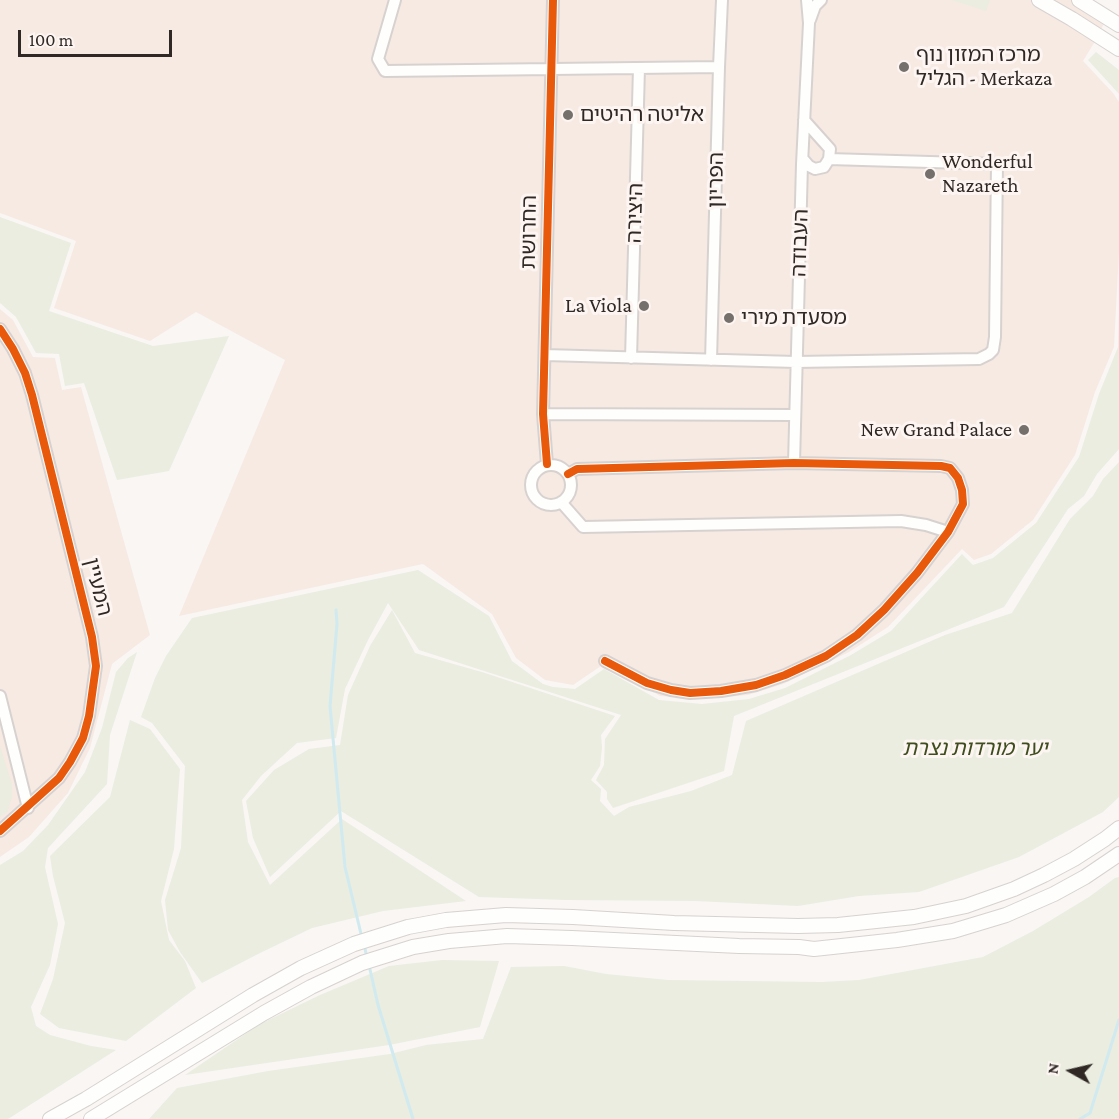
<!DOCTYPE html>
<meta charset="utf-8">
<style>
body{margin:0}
#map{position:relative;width:1119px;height:1119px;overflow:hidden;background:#f9f6f4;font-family:"Crimson Pro",serif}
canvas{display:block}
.north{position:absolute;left:1041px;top:1041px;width:60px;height:60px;-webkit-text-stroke:4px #fcf5f1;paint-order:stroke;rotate:278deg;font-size:16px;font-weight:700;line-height:24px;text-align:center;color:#2f2824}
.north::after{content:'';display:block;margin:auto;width:21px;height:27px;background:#2f2824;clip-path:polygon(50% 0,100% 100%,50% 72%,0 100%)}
.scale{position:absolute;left:18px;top:30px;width:154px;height:27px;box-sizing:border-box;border:3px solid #2f2824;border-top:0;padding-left:8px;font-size:18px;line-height:21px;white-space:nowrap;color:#2f2824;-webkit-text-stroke:4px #fcf5f1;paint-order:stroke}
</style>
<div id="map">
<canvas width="1119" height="1119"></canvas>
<div class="north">N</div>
<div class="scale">100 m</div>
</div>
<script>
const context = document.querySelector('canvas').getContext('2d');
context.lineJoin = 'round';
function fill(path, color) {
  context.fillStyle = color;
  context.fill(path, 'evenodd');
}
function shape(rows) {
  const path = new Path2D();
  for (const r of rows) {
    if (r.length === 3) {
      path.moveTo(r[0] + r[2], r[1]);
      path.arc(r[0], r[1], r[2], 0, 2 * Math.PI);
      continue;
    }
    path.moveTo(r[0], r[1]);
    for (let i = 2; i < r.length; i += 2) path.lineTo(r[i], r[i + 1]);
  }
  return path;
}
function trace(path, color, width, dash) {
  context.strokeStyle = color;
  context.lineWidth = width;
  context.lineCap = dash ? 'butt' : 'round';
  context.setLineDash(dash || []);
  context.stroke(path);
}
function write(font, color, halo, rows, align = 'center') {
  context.font = font + ' "Crimson Pro","Noto Sans Hebrew",serif';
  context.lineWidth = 6;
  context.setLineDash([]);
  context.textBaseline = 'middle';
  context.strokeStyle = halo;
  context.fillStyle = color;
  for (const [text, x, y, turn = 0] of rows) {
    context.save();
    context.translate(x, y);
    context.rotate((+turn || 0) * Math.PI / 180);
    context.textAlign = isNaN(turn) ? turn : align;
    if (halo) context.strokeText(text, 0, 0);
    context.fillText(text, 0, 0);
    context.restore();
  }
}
fill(shape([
 [0,0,1091,0,1109,14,1094,43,1083,61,1113,93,1119,102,1119,251,1114,347,1095,392,1075,455,1033,520,991,554,974,560,962,549,888,627,849,652,783,684,748,695,702,699,660,696,604,664,573,685,545,680,516,658,492,614,423,564,179,616,285,360,196,312,150,341,54,308,76,241,0,213],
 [0,309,13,320,33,357,55,358,62,390,81,387,150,635,112,664,90,748,68,793,29,837,0,857]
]), '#f7eae3');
fill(shape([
 [951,0,990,0,986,11],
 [1096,52,1119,70,1119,94,1088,60],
 [0,217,71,243,49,311,153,346,229,336,169,471,117,480,84,383,65,386,59,354,36,353,16,317,0,303],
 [1119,314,1119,449,1097,474,1084,496,1068,509,1004,607,734,716,724,771,613,808,607,799,607,792,596,780,604,765,605,739,621,715,419,650,388,603,368,640,345,689,336,738,297,743,261,776,242,800,248,842,270,885,342,819,466,901,383,911,312,928,260,953,202,983,180,952,168,930,165,900,181,848,185,766,152,723,141,717,155,678,166,656,192,618,418,570,489,616,512,661,543,684,553,687,575,689,604,669,659,700,702,704,749,699,785,688,851,655,891,631,962,554,973,565,993,558,1036,523,1079,457,1099,394,1118,347],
 [1119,462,1119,797,1103,812,1019,857,919,892,859,896,798,906,696,901,566,900,479,897,341,811,270,877,253,838,246,801,274,770,309,749,340,745,348,695,370,646,392,610,415,653,485,673,615,716,601,735,602,747,600,766,591,780,601,789,600,801,614,816,629,807,691,791,732,775,746,721,945,635,1012,613,1070,519,1093,496,1103,479],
 [137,652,110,735,107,784,48,848,45,867,58,924,50,965,31,1007,36,1026,50,1035,91,1046,116,1050,8,1119,0,1119,0,865,23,851,48,825,85,772,102,728,116,672,128,658],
 [130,720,150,729,180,769,174,849,161,901,169,940,185,961,196,988,126,1041,59,1028,40,1014,53,979,65,923,53,876,50,856,110,797],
 [0,746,12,784,12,797,8,811,0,817],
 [1119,877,1119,1119,149,1119,177,1088,268,1071,390,1054,426,1045,483,1039,511,967,564,966,606,974,668,980,822,982,859,980,983,957,1033,931,1089,897,1115,878],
 [442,960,499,961,480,1027,389,1045,185,1075,260,1024,320,995,389,966]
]), '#eaede0');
trace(shape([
 [336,610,337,624,330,706,345,867,362,938],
 [364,944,367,958],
 [369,965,378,1005,413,1119],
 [1080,1119,1090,1113,1119,1020]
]), '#d0eaef', 3);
const street = shape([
 [395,0,378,59,385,71,719,67],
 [810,20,815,6,821,0],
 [803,159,809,166,815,169,824,167,829,159,830,149,804,120],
 [0,329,13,349,25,373,32,395,92,637,96,666,89,716,83,738,70,762,59,778,0,831],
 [545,355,796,362,979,359,989,354,993,350,995,337,997,164,829,159],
 [631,358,639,68],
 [711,360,719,67,722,0],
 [543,414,795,415],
 [794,463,802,164,809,23,807,0],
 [547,464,543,414,553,0],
 [551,485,20],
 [568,474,577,469,794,463,941,466,950,468,958,478,962,490,963,504,948,532,917,573,884,610,857,635,826,656,785,675,756,685,721,691,690,693,671,690,647,683,605,661],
 [561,502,583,527,901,521,926,525,948,532],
 [0,696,28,808]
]);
const secondary = shape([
 [1039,0,1072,19,1119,49],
 [1079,0,1119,25],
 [50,1119,86,1099,253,995,301,968,354,944,408,927,446,920,506,915,573,917,674,923,798,926,838,925,914,917,966,906,1014,889,1044,875,1074,859,1105,839,1119,828],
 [91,1119,264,1013,311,987,362,963,413,947,449,941,507,936,572,938,739,946,799,947,814,949,897,940,953,931,1006,915,1054,894,1085,877,1119,854]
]);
trace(street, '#d7d2d0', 14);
trace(secondary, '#d7d2d0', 16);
trace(street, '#fefefd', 10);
trace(secondary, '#fefefd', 14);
trace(shape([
 [0,329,13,349,25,373,32,395,92,637,96,666,89,716,83,738,70,762,59,778,0,831],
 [547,464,543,414,553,0],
 [568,474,577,469,794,463,941,466,950,468,958,478,962,490,963,504,948,532,917,573,884,610,857,635,826,656,785,675,756,685,721,691,690,693,671,690,647,683,605,661]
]), '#e8590c', 8);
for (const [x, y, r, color] of [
 [904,67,6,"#76706d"],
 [568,115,6,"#76706d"],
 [930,174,6,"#76706d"],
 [644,306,6,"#76706d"],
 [729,318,6,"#76706d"],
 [1024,430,6,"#76706d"]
]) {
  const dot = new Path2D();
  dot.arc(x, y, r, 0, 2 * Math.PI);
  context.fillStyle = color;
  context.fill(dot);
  trace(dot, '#fcf5f1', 2);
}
write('21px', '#2f2824', '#fcf5f1', [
 ["מרכז המזון נוף",916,55],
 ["הגליל - Merkaza",916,79],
 ["אליטה רהיטים",580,115],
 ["Wonderful",942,162],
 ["Nazareth",942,186],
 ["La Viola",632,306,"right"],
 ["מסעדת מירי",741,318],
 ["New Grand Palace",1012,430,"right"]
], 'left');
write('21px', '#2f2824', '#fcf5f1', [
 ["הפריון",716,180,-89],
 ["היצירה",635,213,-88],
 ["החרושת",529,232,-89],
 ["העבודה",800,243,-88],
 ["המעיין",98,587,76]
]);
write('italic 21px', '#3f4d1e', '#fcf5f1', [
 ["יער מורדות נצרת",975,749]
]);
</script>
